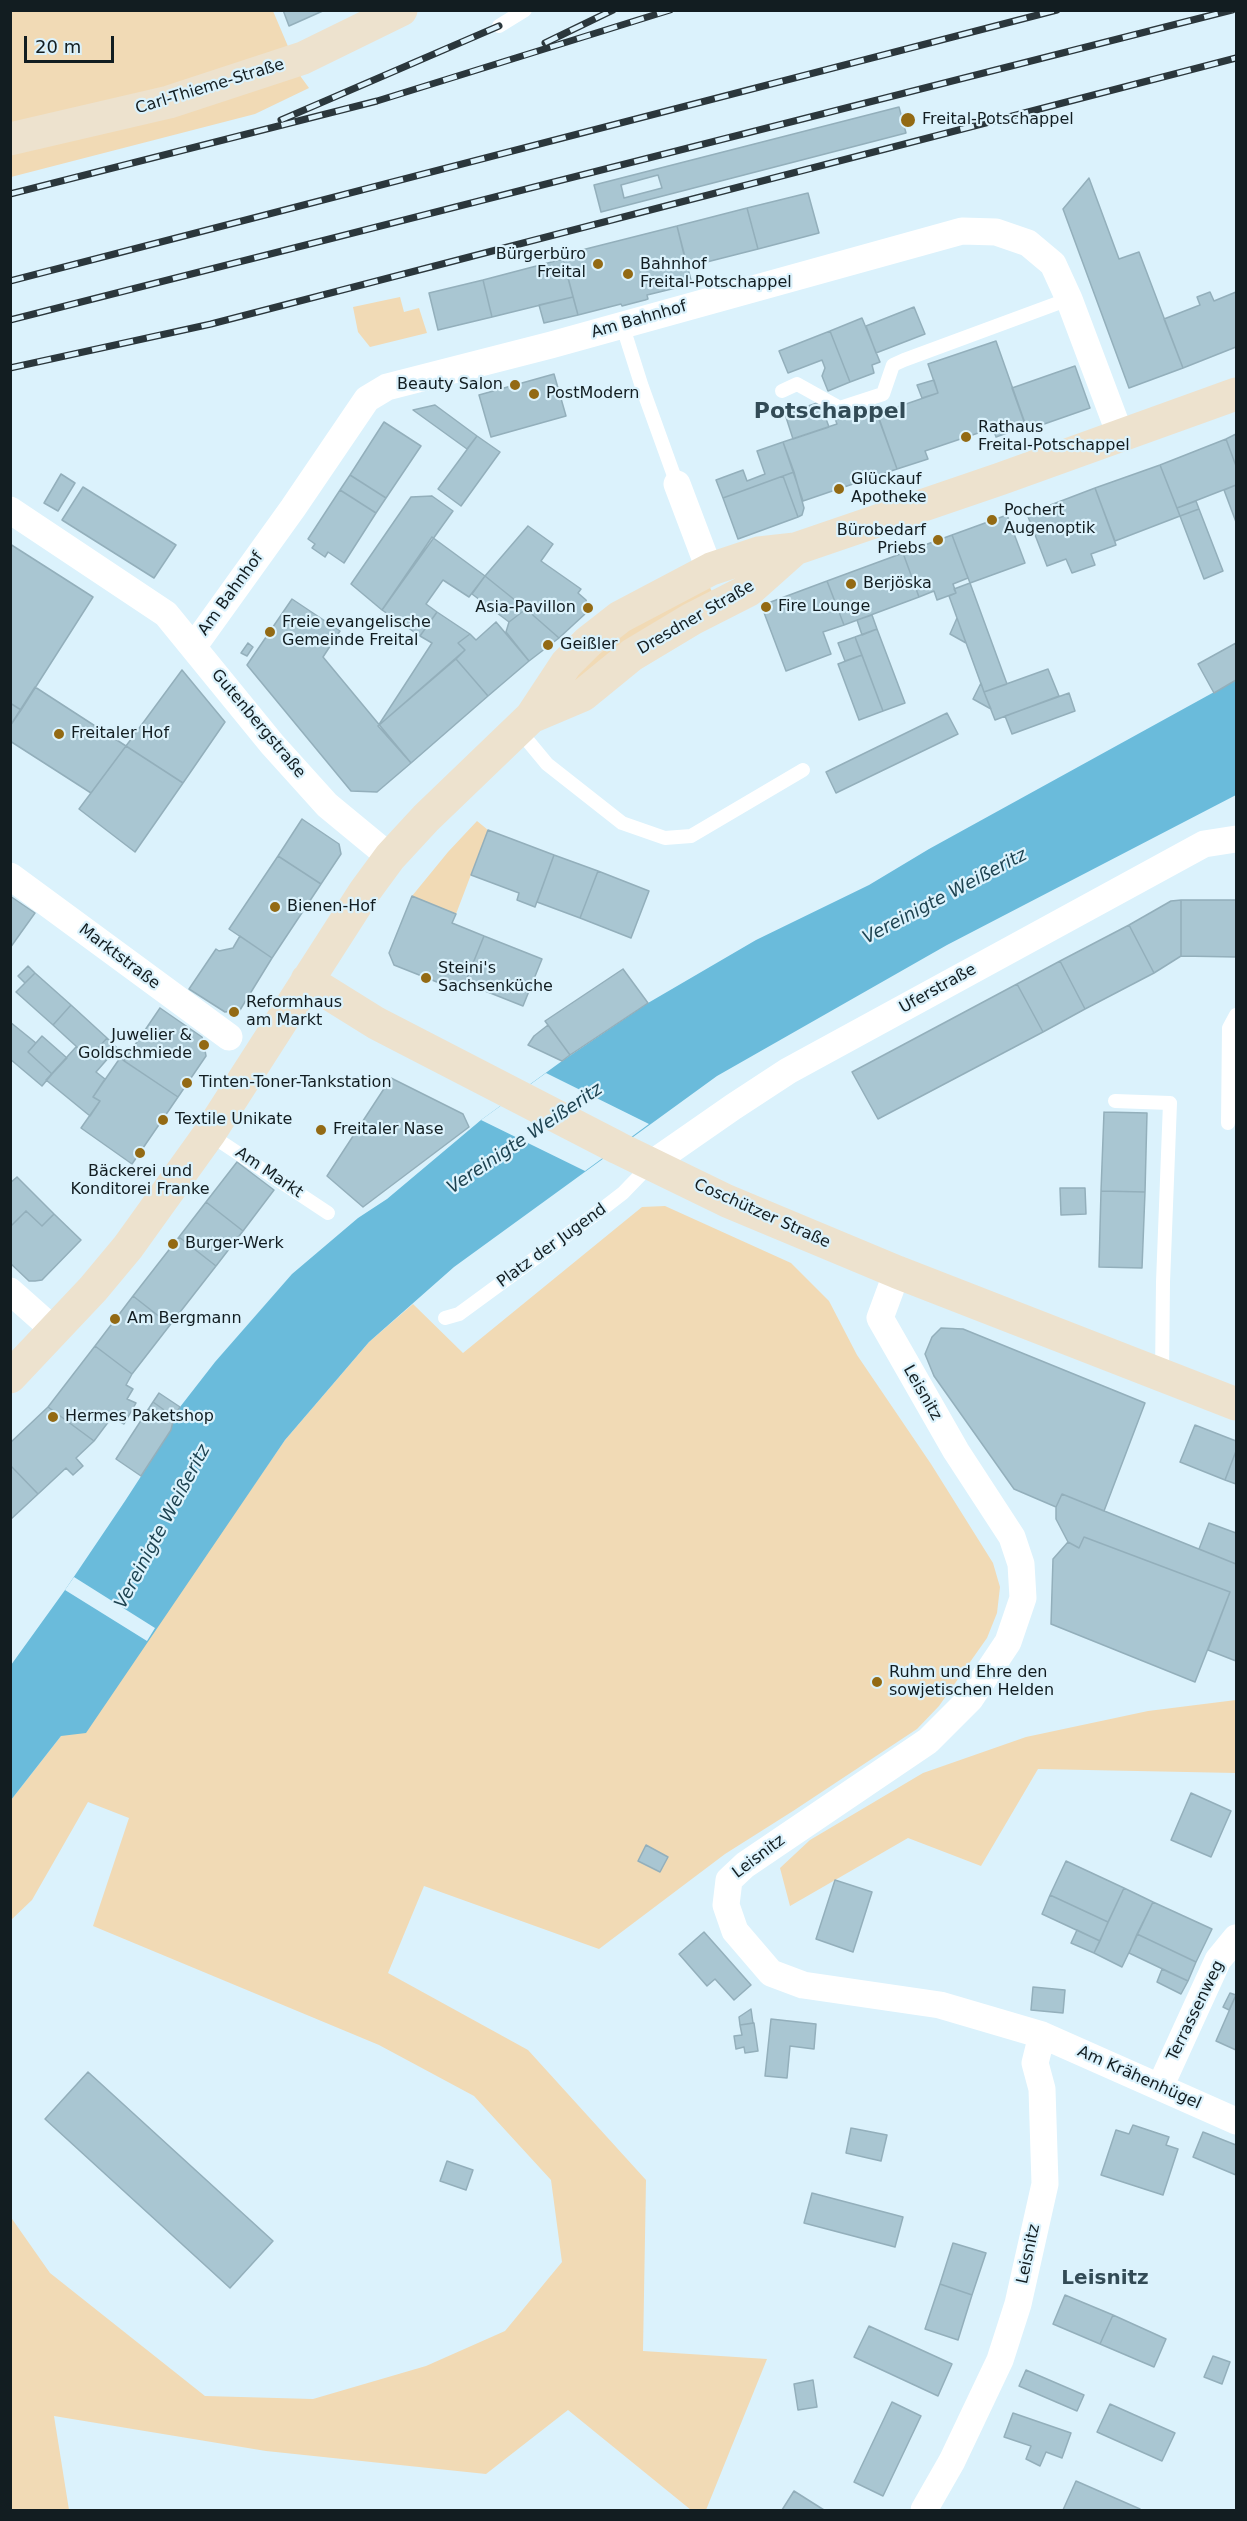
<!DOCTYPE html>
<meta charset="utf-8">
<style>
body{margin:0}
#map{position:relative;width:1247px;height:2521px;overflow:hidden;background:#dbf2fc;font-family:"DejaVu Sans",sans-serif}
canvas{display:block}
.frame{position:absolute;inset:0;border:12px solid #121d21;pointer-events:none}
.scale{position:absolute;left:24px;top:36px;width:90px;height:27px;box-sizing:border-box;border:3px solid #121d21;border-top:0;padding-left:8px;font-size:18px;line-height:21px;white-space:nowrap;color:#121d21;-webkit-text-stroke:4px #dbf2fc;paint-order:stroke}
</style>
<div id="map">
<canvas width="1247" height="2521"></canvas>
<div class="frame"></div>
<div class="scale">20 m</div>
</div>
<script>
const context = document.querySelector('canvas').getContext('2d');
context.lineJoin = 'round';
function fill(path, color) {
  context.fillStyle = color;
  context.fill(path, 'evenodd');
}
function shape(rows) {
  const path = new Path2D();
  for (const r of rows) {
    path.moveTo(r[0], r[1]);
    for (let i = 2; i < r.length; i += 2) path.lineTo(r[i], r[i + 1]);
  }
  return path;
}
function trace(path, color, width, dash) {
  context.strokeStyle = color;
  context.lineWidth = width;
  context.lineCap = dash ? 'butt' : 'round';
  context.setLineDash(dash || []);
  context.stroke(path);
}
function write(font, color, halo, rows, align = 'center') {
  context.font = font + ' "DejaVu Sans",sans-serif';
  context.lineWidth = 4.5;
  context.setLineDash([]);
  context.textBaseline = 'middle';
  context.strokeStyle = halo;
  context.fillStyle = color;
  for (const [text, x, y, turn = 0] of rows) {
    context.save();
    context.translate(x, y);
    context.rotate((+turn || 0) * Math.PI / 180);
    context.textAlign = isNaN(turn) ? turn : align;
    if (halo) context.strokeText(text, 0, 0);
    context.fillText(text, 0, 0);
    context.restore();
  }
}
fill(shape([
 [10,11,273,11,301,77,309,88,255,114,11,177],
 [400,297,404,312,419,308,427,333,370,347,358,332,353,307],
 [707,581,713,594,576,681,573,677,596,645],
 [477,821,488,830,456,914,412,896,448,852],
 [665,1206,791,1263,829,1301,857,1355,931,1464,993,1563,1000,1587,997,1613,987,1638,939,1706,917,1729,793,1811,725,1854,599,1949,424,1886,388,1973,528,2050,646,2180,643,2351,767,2359,706,2510,691,2510,568,2410,486,2474,266,2451,54,2416,69,2510,11,2510,10,2216,50,2273,205,2396,313,2399,426,2366,505,2331,562,2262,551,2180,474,2096,379,2045,93,1926,129,1818,88,1802,32,1900,11,1920,11,1800,61,1736,155,1628,285,1440,369,1342,413,1304,463,1353,642,1207],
 [1236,1700,1236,1773,1038,1769,981,1866,908,1838,790,1906,780,1868,810,1840,923,1773,1026,1737,1148,1711]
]), '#f1dab5');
fill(shape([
 [1236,680,1236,795,947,945,717,1076,454,1267,369,1342,285,1440,86,1733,61,1736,11,1800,11,1665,65,1590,125,1501,171,1430,174,1417,180,1407,215,1362,292,1274,358,1218,387,1199,481,1120,562,1061,648,1003,756,940,869,885,929,849]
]), '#6abbdb');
fill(shape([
 [546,1073,649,1124,585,1171,481,1120],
 [74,1577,155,1628,147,1641,65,1590]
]), '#dbf2fc');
const building = shape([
 [283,10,325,10,289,26,283,10],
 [899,107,906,133,601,212,594,185,899,107],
 [658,175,662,188,624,198,621,185,658,175],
 [1089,178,1119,259,1139,252,1183,368,1129,388,1063,209,1089,178],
 [808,193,819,233,758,249,747,208,808,193],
 [747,208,758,249,687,267,677,226,747,208],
 [677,226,692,284,647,295,648,299,645,300,622,306,621,304,578,315,562,255,677,226],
 [563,259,573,297,492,317,483,280,563,259],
 [483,280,492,317,438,330,429,293,483,280],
 [1210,292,1214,301,1236,292,1236,347,1183,368,1164,319,1200,305,1197,297,1210,292],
 [573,297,578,315,544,323,539,305,573,297],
 [914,307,925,334,876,353,866,326,914,307],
 [862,318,880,362,872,365,874,373,850,382,830,331,862,318],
 [830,331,850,382,828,391,822,376,825,368,822,360,788,373,779,351,830,331],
 [996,341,1026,426,996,437,993,428,925,451,928,459,897,469,877,414,938,393,928,364,996,341],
 [1075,366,1090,408,1027,430,1012,388,1075,366],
 [554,374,566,416,491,437,479,395,554,374],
 [934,380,938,393,922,398,917,385,934,380],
 [820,402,829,427,793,439,785,414,820,402],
 [435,405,477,436,467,449,413,410,435,405],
 [860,407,861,412,875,407,897,469,803,501,783,442,837,424,834,416,860,407],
 [384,422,421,446,386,498,350,475,384,422],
 [1236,434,1236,466,1226,439,1236,434],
 [477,436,500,452,461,506,438,489,477,436],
 [1226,439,1236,466,1236,485,1177,508,1160,465,1226,439],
 [783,442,794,472,723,498,716,480,743,470,747,481,765,474,757,451,783,442],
 [1160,465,1180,516,1115,541,1095,488,1160,465],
 [794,472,804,508,802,515,798,517,783,476,794,472],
 [61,474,75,483,58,511,44,503,61,474],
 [350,475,386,498,376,513,340,490,350,475],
 [783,476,798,517,738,539,723,498,783,476],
 [1236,485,1236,522,1224,490,1236,485],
 [83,487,176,545,154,578,62,520,83,487],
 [1095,488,1116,545,1091,554,1095,565,1072,573,1066,559,1047,566,1027,514,1095,488],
 [340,490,376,513,344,563,328,552,325,557,312,548,315,544,308,539,340,490],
 [432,496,453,511,382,610,351,584,411,497,432,496],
 [1196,501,1199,509,1180,516,1177,508,1196,501],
 [1199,509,1223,571,1204,579,1180,516,1199,509],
 [1007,515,1025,563,970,583,952,535,1007,515],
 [528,526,553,544,541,561,581,589,578,593,586,600,588,608,585,614,559,638,526,609,485,576,528,526],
 [952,535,968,578,953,584,956,593,937,600,934,591,919,597,903,553,952,535],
 [432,537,485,576,469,597,443,580,426,604,437,612,420,636,382,610,432,537],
 [10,544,93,597,21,710,10,703,10,544],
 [903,553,919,597,844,625,827,581,903,553],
 [485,576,526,609,509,622,472,594,485,576],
 [827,581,844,625,823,632,831,654,786,671,763,610,768,603,827,581],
 [970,583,1007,684,984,692,949,596,956,593,954,589,970,583],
 [292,599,340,631,323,657,411,763,377,792,351,791,247,665,292,599],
 [526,609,559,638,529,661,506,632,509,622,526,609],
 [437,612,470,634,458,643,465,650,378,726,432,643,420,636,437,612],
 [872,615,877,629,862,635,857,620,872,615],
 [957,618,966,643,950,634,957,618],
 [496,622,529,661,488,696,456,659,465,650,458,643,470,634,476,640,496,622],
 [877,629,905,703,883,711,855,637,877,629],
 [855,637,862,655,845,661,838,643,855,637],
 [248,643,253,647,247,656,241,653,248,643],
 [1236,643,1236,680,1214,693,1198,664,1236,643],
 [862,655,883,711,859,720,838,664,862,655],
 [456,659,488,696,411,763,378,726,456,659],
 [1048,669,1059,696,995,720,984,692,1048,669],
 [182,670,225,722,183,783,126,746,182,670],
 [981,683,984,692,991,709,973,699,981,683],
 [35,687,126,746,91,793,10,741,10,726,35,687],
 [1069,693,1075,711,1012,734,1005,716,1069,693],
 [10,703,21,710,10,726,10,703],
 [947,713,958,734,836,793,826,772,947,713],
 [126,746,183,783,135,852,79,809,126,746],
 [302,819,339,844,341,854,321,884,278,856,302,819],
 [488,830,554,855,535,907,517,900,519,893,471,875,488,830],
 [554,855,598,871,580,918,537,902,554,855],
 [278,856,321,884,272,958,229,929,278,856],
 [598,871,649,891,631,938,580,918,598,871],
 [10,896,35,913,10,948,10,896],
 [412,896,456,914,452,923,484,936,465,983,452,988,394,965,389,953,412,896],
 [1181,900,1236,900,1236,957,1181,956,1181,900],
 [1181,900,1181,956,1154,973,1129,925,1171,901,1181,900],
 [1129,925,1154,973,1085,1009,1060,961,1129,925],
 [240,936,272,958,240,1010,225,1012,189,989,216,949,219,951,233,948,240,936],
 [484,936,542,959,523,1006,465,983,484,936],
 [1060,961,1085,1009,1043,1032,1017,984,1060,961],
 [28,966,35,973,25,983,18,976,28,966],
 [623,969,648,1003,570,1055,545,1021,623,969],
 [35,973,71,1005,53,1025,16,992,35,973],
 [1017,984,1043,1032,878,1119,852,1072,1017,984],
 [71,1005,107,1038,89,1058,53,1025,71,1005],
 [160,1008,202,1037,204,1045,206,1056,178,1097,124,1061,160,1008],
 [10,1022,36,1043,28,1052,52,1074,42,1086,10,1059,10,1022],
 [548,1025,570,1055,562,1061,528,1045,534,1036,548,1025],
 [42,1036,67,1058,52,1074,28,1052,42,1036],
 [107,1038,117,1048,96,1072,105,1079,93,1097,100,1101,90,1116,46,1080,76,1047,89,1058,107,1038],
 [120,1058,178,1097,132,1164,81,1128,100,1101,93,1097,120,1058],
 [391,1078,463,1114,469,1127,363,1207,327,1176,391,1078],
 [1104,1112,1147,1113,1145,1192,1101,1191,1104,1112],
 [237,1162,274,1190,243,1231,206,1202,237,1162],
 [17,1177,54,1214,42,1226,26,1211,10,1227,10,1183,17,1177],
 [1060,1188,1085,1188,1086,1214,1061,1215,1060,1188],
 [1101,1191,1145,1192,1142,1268,1099,1267,1101,1191],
 [206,1202,243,1231,216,1266,179,1237,206,1202],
 [26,1211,42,1226,54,1214,81,1240,42,1280,35,1281,29,1281,10,1263,10,1227,26,1211],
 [179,1237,216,1266,170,1325,133,1296,179,1237],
 [133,1296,170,1325,132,1374,95,1346,133,1296],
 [941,1328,963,1329,1145,1403,1104,1511,1062,1494,1056,1507,1014,1489,934,1376,925,1354,932,1337,941,1328],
 [95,1346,132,1374,126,1385,133,1389,127,1399,136,1403,124,1424,112,1417,94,1441,48,1407,95,1346],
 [159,1393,180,1407,174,1417,153,1402,159,1393],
 [153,1402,174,1417,171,1430,141,1476,116,1459,153,1402],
 [48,1407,94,1441,76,1458,83,1466,73,1475,66,1468,38,1494,10,1465,10,1443,48,1407],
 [1195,1425,1236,1441,1236,1451,1225,1480,1180,1462,1195,1425],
 [1236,1451,1236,1484,1225,1480,1236,1451],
 [10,1465,38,1494,10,1520,10,1465],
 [1062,1494,1236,1564,1236,1661,1208,1650,1230,1592,1084,1537,1079,1548,1068,1542,1056,1519,1056,1507,1062,1494],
 [1209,1523,1236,1533,1236,1564,1199,1549,1209,1523],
 [1084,1537,1230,1592,1195,1682,1051,1624,1053,1559,1068,1542,1079,1548,1084,1537],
 [1191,1793,1231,1811,1211,1857,1171,1840,1191,1793],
 [646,1845,668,1857,660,1872,638,1861,646,1845],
 [1066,1861,1124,1888,1108,1922,1050,1895,1066,1861],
 [835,1880,872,1892,853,1952,816,1939,835,1880],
 [1124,1888,1153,1902,1122,1967,1094,1953,1124,1888],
 [1050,1895,1108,1922,1100,1941,1042,1914,1050,1895],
 [1153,1902,1212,1929,1196,1962,1137,1934,1153,1902],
 [1077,1930,1100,1941,1094,1953,1071,1943,1077,1930],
 [704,1932,751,1985,734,2000,715,1979,707,1986,679,1954,704,1932],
 [1137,1934,1196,1962,1188,1981,1129,1953,1137,1934],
 [1162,1969,1188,1981,1181,1994,1157,1982,1162,1969],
 [1033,1987,1065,1990,1063,2013,1031,2010,1033,1987],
 [1230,1993,1236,1995,1229,2010,1223,2007,1230,1993],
 [1236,1995,1236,2050,1216,2041,1236,1995],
 [751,2009,753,2023,740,2025,739,2017,751,2009],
 [771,2019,816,2024,814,2049,790,2046,787,2078,765,2076,771,2019],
 [754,2023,758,2051,745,2053,744,2047,736,2049,734,2036,742,2035,740,2025,754,2023],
 [88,2072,273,2241,230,2288,45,2119,88,2072],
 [1133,2125,1169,2137,1166,2145,1178,2149,1163,2195,1101,2175,1116,2130,1129,2134,1133,2125],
 [851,2128,887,2135,881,2161,846,2153,851,2128],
 [1203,2132,1236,2145,1236,2175,1193,2157,1203,2132],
 [447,2161,473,2170,466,2190,440,2181,447,2161],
 [812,2193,903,2217,895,2247,804,2223,812,2193],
 [953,2243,986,2253,972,2295,940,2284,953,2243],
 [940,2284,972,2295,958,2340,925,2329,940,2284],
 [1065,2295,1113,2315,1100,2344,1053,2324,1065,2295],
 [1113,2315,1166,2339,1154,2367,1100,2344,1113,2315],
 [869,2326,952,2364,938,2396,854,2357,869,2326],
 [1213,2356,1230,2362,1222,2384,1204,2377,1213,2356],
 [1026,2370,1084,2395,1077,2411,1019,2386,1026,2370],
 [813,2380,817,2407,798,2410,794,2384,813,2380],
 [892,2402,921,2416,883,2496,854,2482,892,2402],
 [1110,2404,1175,2433,1162,2461,1097,2432,1110,2404],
 [1013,2413,1071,2433,1062,2458,1046,2452,1040,2466,1026,2459,1031,2446,1004,2437,1013,2413],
 [1076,2481,1140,2509,1140,2510,1063,2510,1076,2481],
 [794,2491,824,2510,782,2510,794,2491]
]);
fill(building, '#a9c6d2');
trace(building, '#93afbb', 1.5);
trace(shape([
 [499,26,525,10],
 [622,324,642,387,677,484],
 [782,391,797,384,840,408,883,394,893,365,904,360,1069,299],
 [518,729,547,764,622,823,665,838,691,836,803,770],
 [1115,1101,1170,1103,1163,1282,1162,1376],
 [1228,1123,1229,1028,1236,1015],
 [209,1134,328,1213],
 [445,1318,459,1314,601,1210,623,1193,651,1164]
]), '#fff', 14);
trace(shape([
 [677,484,705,558],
 [10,510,166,614,272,744,327,805,390,857],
 [194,646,293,508,367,399,387,387,551,345,962,231,996,232,1028,243,1053,264,1069,299,1121,437],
 [10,876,229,1037],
 [651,1164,733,1107,788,1071,1204,844,1236,839],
 [897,1272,880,1318,956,1451,1012,1537,1021,1564,1023,1598,1008,1642,970,1699,928,1741,745,1865,729,1880,726,1905,735,1931,771,1973,803,1985,940,2005,1042,2035,1236,2121],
 [10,1291,55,1331],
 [1160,2087,1218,1960,1236,1938],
 [924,2510,952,2461,1000,2360,1018,2304,1045,2184,1042,2089,1035,2063,1042,2035]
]), '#fff', 27);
trace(shape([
 [10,139,169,102,303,58,401,10],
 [531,717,583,695,632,655,692,619,749,590,795,549],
 [307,980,376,1023,618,1148,727,1201,897,1272,1236,1404],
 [10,1377,93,1289,128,1247,209,1134,365,891,390,857,426,818,531,717,566,664,588,642,620,617,711,569,759,553,795,549,1000,479,1236,394]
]), '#ede2ce', 33);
const rail = shape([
 [545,43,613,10],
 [281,120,499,26],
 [10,194,377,101,670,10],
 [10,281,1057,10],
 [10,320,1232,10],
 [10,368,211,324,1236,58]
]);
trace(rail, '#2b373c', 7);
trace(rail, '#dbf2fc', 4.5, [14]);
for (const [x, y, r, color] of [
 [908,120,8,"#936a14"],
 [598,264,6,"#936a14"],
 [628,274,6,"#936a14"],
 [515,385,6,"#936a14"],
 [534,394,6,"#936a14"],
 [966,437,6,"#936a14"],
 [839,489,6,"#936a14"],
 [992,520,6,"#936a14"],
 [938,540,6,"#936a14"],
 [851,584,6,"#936a14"],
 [766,607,6,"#936a14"],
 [588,608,6,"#936a14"],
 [270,632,6,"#936a14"],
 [548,645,6,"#936a14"],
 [59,734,6,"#936a14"],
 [275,907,6,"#936a14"],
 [426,978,6,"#936a14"],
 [234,1012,6,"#936a14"],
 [204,1045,6,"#936a14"],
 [187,1083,6,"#936a14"],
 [163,1120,6,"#936a14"],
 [321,1130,6,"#936a14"],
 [140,1153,6,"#936a14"],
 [173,1244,6,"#936a14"],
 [115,1319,6,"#936a14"],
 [53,1417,6,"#936a14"],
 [877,1682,6,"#936a14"]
]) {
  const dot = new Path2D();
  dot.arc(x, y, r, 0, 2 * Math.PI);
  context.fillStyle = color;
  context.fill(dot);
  trace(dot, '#dbf2fc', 2);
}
write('16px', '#121d21', '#dbf2fc', [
 ["Carl-Thieme-Straße",210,87,-17],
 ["Am Bahnhof",639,320,-16],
 ["Am Bahnhof",231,594,-54],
 ["Dresdner Straße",696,618,-30],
 ["Gutenbergstraße",258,724,50],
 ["Marktstraße",119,957,37],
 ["Uferstraße",938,989,-29],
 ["Am Markt",269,1173,34],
 ["Coschützer Straße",762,1214,24],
 ["Platz der Jugend",552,1246,-36],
 ["Leisnitz",922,1393,60],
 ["Leisnitz",759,1857,-37],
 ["Terrassenweg",1196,2011,-64],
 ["Am Krähenhügel",1139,2078,24],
 ["Leisnitz",1029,2254,-78]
]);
write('16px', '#121d21', '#dbf2fc', [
 ["Freital-Potschappel",922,120],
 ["Bürgerbüro",586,255,"right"],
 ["Freital",586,273,"right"],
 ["Bahnhof",640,265],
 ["Freital-Potschappel",640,283],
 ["Beauty Salon",503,385,"right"],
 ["PostModern",546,394],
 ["Rathaus",978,428],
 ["Freital-Potschappel",978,446],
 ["Glückauf",851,480],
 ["Apotheke",851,498],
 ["Pochert",1004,511],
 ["Augenoptik",1004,529],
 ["Bürobedarf",926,531,"right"],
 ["Priebs",926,549,"right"],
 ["Berjöska",863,584],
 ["Fire Lounge",778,607],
 ["Asia-Pavillon",576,608,"right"],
 ["Freie evangelische",282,623],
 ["Gemeinde Freital",282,641],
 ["Geißler",560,645],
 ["Freitaler Hof",71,734],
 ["Bienen-Hof",287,907],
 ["Steini's",438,969],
 ["Sachsenküche",438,987],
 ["Reformhaus",246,1003],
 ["am Markt",246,1021],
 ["Juwelier &",192,1036,"right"],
 ["Goldschmiede",192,1054,"right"],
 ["Tinten-Toner-Tankstation",199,1083],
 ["Textile Unikate",175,1120],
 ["Freitaler Nase",333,1130],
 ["Bäckerei und",140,1172,"center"],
 ["Konditorei Franke",140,1190,"center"],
 ["Burger-Werk",185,1244],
 ["Am Bergmann",127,1319],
 ["Hermes Paketshop",65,1417],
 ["Ruhm und Ehre den",889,1673],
 ["sowjetischen Helden",889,1691]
], 'left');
write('italic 18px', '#1e4351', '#dbf2fc', [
 ["Vereinigte Weißeritz",945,897,-28],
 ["Vereinigte Weißeritz",525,1139,-34],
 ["Vereinigte Weißeritz",163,1527,-62]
]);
write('bold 20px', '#324b56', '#dbf2fc', [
 ["Leisnitz",1105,2279]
]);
write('bold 22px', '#324b56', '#dbf2fc', [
 ["Potschappel",830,412]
]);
</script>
